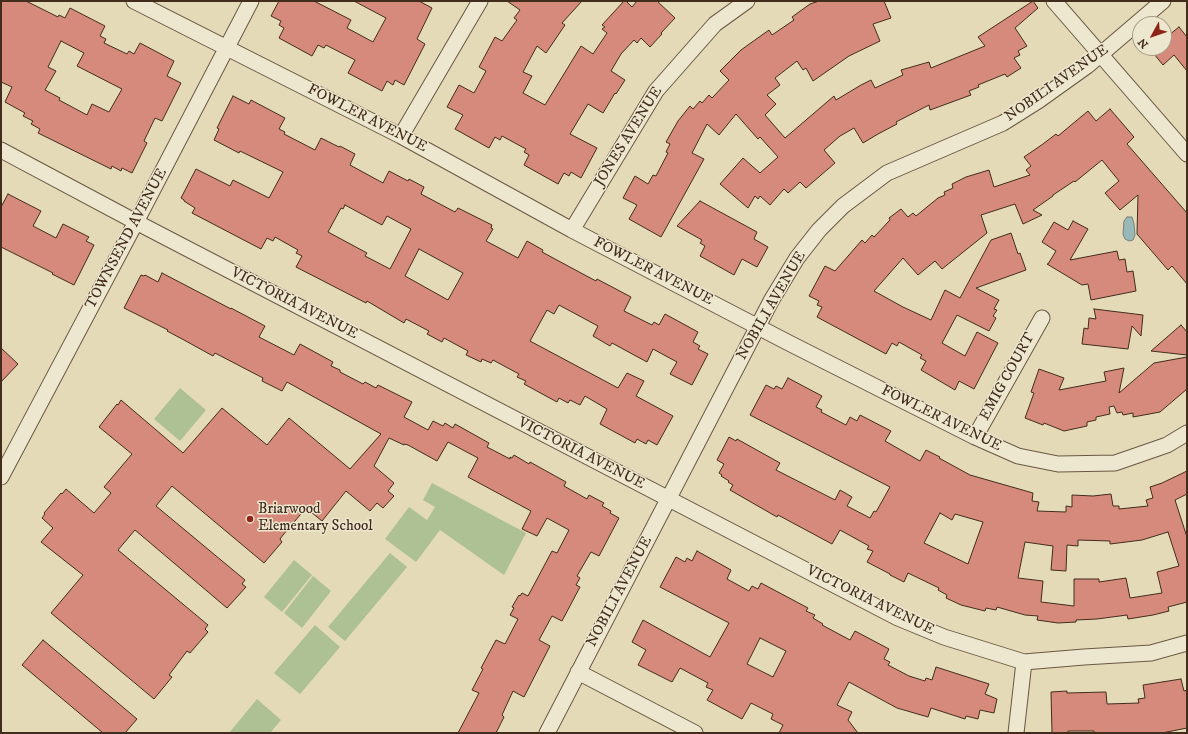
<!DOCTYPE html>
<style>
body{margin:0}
#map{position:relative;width:1188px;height:734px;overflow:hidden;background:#e4dab7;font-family:"IM FELL DW Pica",serif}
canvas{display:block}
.frame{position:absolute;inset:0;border:2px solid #422c1c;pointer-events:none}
.north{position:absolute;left:1132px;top:16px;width:40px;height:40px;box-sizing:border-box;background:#ede7d0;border:1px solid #a99c88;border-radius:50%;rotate:230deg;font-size:11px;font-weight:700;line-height:16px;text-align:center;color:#422c1c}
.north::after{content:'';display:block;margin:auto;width:14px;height:18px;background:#8f2418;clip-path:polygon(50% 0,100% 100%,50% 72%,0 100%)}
</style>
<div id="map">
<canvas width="1188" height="734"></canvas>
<div class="frame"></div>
<div class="north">N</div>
</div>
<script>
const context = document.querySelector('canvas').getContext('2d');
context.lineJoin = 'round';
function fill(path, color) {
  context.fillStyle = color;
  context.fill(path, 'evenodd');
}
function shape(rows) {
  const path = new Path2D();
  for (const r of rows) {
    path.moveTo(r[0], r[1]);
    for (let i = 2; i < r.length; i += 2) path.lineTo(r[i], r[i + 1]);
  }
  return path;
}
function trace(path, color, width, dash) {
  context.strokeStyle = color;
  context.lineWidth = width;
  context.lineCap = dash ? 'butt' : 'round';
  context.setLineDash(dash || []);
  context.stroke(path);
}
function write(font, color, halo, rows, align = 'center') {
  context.font = font + ' "IM FELL DW Pica",serif';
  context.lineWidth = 3;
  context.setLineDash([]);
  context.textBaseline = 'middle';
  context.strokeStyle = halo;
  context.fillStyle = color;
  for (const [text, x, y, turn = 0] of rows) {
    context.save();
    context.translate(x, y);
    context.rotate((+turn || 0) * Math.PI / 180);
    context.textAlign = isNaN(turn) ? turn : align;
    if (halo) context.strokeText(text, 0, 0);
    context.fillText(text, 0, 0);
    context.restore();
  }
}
fill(shape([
 [180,388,206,410,180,441,154,419],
 [432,483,526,533,504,575,440,530,416,562,385,539,409,507,427,520,435,507,423,500],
 [390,553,407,567,345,641,328,627],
 [294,560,312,575,282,612,264,597],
 [313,576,331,591,302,628,284,613],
 [315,625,340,647,300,694,274,673],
 [257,699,281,720,270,733,229,733]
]), '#adc194');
const water = shape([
 [1127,217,1132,217,1134,224,1135,235,1133,240,1129,241,1125,239,1123,234,1124,221,1127,217]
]);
fill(water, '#99b8b8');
trace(water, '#76807a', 1);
const building = shape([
 [1,1,26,1,58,17,59,15,65,18,70,8,105,26,100,36,106,39,104,43,127,54,129,51,134,54,140,43,174,61,167,76,181,83,162,121,155,118,144,141,147,143,132,173,122,168,121,171,112,166,111,169,38,133,40,129,31,124,33,121,23,116,25,113,5,102,12,87,1,82,1,1],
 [61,41,84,53,77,66,122,89,109,112,92,104,87,115,59,100,60,98,45,90,56,71,48,67,61,41],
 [279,1,314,1,351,20,347,28,373,42,386,18,354,1,419,1,432,8,417,39,425,44,404,85,395,80,393,85,387,81,382,91,348,73,355,60,326,45,324,48,318,45,312,56,279,38,284,28,279,25,281,21,271,16,279,1],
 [507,1,582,1,562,23,565,25,546,53,537,46,523,72,532,76,523,93,545,105,581,46,593,54,607,33,602,29,605,27,602,25,624,1,626,1,632,7,637,1,657,1,675,18,661,33,662,34,650,47,641,38,637,43,634,40,621,54,611,71,625,80,616,94,615,93,603,113,588,104,570,134,597,148,581,178,571,172,569,176,564,173,558,184,524,165,529,155,524,152,526,149,502,136,500,140,495,137,489,148,455,129,463,115,447,107,459,85,474,93,486,71,479,67,495,37,502,41,517,20,514,18,520,10,507,1],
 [819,1,884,1,891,18,873,24,880,41,849,56,813,81,806,68,803,70,797,61,775,78,780,85,767,95,776,104,765,115,785,138,834,96,836,100,861,85,871,80,875,88,903,75,901,70,929,62,931,68,985,46,978,37,1033,1,1038,8,1015,28,1027,46,1018,51,1020,55,1014,58,1021,68,1007,77,1005,74,978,85,979,87,969,91,971,95,930,110,929,105,896,122,897,124,878,134,863,143,854,128,840,136,824,150,835,163,806,188,800,182,788,193,784,189,770,205,760,196,758,199,755,196,748,208,720,184,743,158,760,173,778,157,760,137,758,139,736,114,719,135,707,124,692,153,704,159,661,237,629,219,637,205,623,198,635,176,648,184,653,175,656,176,668,153,666,152,670,144,666,142,678,121,690,106,693,109,700,101,702,103,709,95,712,98,729,80,720,71,741,50,769,30,772,35,794,20,792,17,810,4,819,1],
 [1179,27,1187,37,1187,71,1174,55,1163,65,1149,48,1164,48,1164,39,1179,27],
 [233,96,249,104,251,100,285,118,279,129,285,132,284,134,315,150,321,138,339,147,340,146,355,154,350,165,383,183,389,171,408,181,409,179,424,187,421,194,455,212,458,208,492,225,491,228,493,229,486,241,518,258,527,241,543,250,542,252,581,273,596,281,597,279,631,297,624,311,652,325,654,322,659,325,665,314,698,332,693,342,700,346,698,349,708,354,692,385,670,374,677,362,653,349,647,362,612,343,610,346,593,336,598,326,559,305,554,314,547,310,530,341,618,388,627,373,644,381,636,396,673,416,657,445,648,440,646,444,637,439,635,443,600,424,607,409,585,396,580,405,570,400,568,403,559,398,557,402,524,384,526,381,517,377,519,374,493,360,491,363,482,359,481,362,466,355,468,351,444,338,442,342,427,334,429,331,406,319,404,323,367,301,366,303,296,267,302,256,296,253,298,250,275,237,273,241,267,238,261,249,192,213,195,208,184,201,184,200,181,198,196,169,230,186,233,180,269,198,283,172,240,151,239,153,214,140,219,129,217,128,233,96],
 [345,205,382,225,387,216,411,229,390,269,365,256,367,253,328,232,341,208,343,209,345,205],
 [419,249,463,273,448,300,405,276,419,249],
 [1110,109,1134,137,1127,144,1187,213,1187,284,1172,266,1168,270,1137,234,1138,195,1120,210,1105,193,1119,181,1102,160,1075,182,1074,181,1053,195,1053,196,1033,210,1042,215,1023,224,1015,204,981,215,987,233,942,269,935,261,918,275,903,258,874,291,903,307,931,320,945,290,960,298,991,240,1011,233,1018,254,1020,253,1026,270,976,288,999,300,994,309,997,310,993,316,996,318,989,331,957,315,942,343,965,356,977,332,998,343,974,389,959,381,955,390,921,370,926,361,920,358,922,355,899,342,897,346,892,343,886,354,817,317,822,307,817,305,819,301,809,296,825,266,835,271,862,240,865,243,872,235,874,237,890,220,889,218,901,209,908,217,913,213,916,216,938,198,945,195,944,192,953,188,952,184,966,177,989,170,994,187,1030,175,1026,170,1031,166,1024,157,1043,144,1056,134,1058,136,1088,111,1096,121,1110,109],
 [8,194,41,211,33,226,56,238,63,224,89,237,86,241,94,245,74,285,52,274,53,273,1,247,1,207,8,194],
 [700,201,757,232,754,239,768,247,757,267,742,259,734,275,700,256,705,246,700,243,702,240,677,226,700,201],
 [1073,221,1088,229,1070,260,1117,251,1119,260,1125,259,1127,272,1133,271,1136,291,1091,300,1088,284,1082,285,1047,264,1048,264,1056,251,1042,242,1054,222,1068,230,1073,221],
 [162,273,231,309,231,308,265,326,259,337,294,355,300,344,333,362,331,366,340,370,340,372,363,384,365,382,376,388,378,385,412,402,404,417,428,430,433,421,443,426,445,423,453,428,455,424,489,443,487,447,510,459,510,457,512,458,514,455,529,464,530,462,566,482,564,486,587,499,589,495,604,503,602,506,611,511,610,513,619,518,599,556,591,552,577,576,580,578,576,585,580,587,562,621,552,616,539,640,550,646,524,697,513,691,502,715,504,717,496,733,458,733,479,693,472,690,483,669,481,668,496,640,505,644,518,619,510,615,514,608,512,607,519,595,520,596,522,593,528,596,552,551,557,553,569,530,547,518,537,536,522,529,531,511,468,477,478,458,448,442,437,461,408,445,404,444,404,445,389,438,374,466,394,483,388,491,394,496,383,508,377,503,370,511,346,491,322,521,306,508,283,535,280,539,282,542,264,563,172,486,156,506,245,580,242,584,246,587,227,608,135,530,118,550,208,625,205,629,208,632,190,653,187,651,169,675,172,677,154,699,51,613,83,575,41,542,53,528,42,518,45,514,44,513,61,493,62,494,66,489,94,513,111,493,104,487,132,454,99,427,117,404,118,405,121,400,183,453,222,408,267,445,289,418,350,469,381,434,287,382,282,391,262,381,263,378,215,353,213,356,184,340,167,331,168,330,124,308,141,275,144,276,145,275,158,282,162,273],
 [1094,309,1143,315,1141,336,1132,326,1128,349,1082,344,1084,328,1088,329,1089,318,1096,319,1094,309],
 [1181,325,1187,332,1187,355,1151,351,1181,325],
 [1,348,18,364,1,382,1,348],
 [1187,357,1187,389,1160,412,1133,417,1133,413,1123,415,1122,412,1117,413,1114,406,1109,407,1110,414,1096,417,1096,420,1087,422,1087,426,1064,431,1044,423,1043,425,1025,418,1034,393,1031,392,1039,369,1064,378,1059,390,1106,381,1104,372,1124,368,1119,393,1154,363,1187,357],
 [788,378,822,396,816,407,822,410,821,412,846,425,850,417,857,421,860,415,891,431,885,441,920,461,926,450,940,457,939,458,970,475,1033,493,1032,501,1039,502,1037,511,1066,512,1066,506,1072,507,1072,495,1093,496,1111,494,1113,506,1119,506,1119,509,1148,506,1146,500,1153,498,1150,487,1162,483,1187,471,1187,494,1175,500,1187,537,1187,602,1168,607,1169,611,1153,615,1128,619,1127,615,1097,619,1076,620,1076,622,1058,623,1037,620,1038,616,1025,615,997,607,996,610,986,608,985,611,961,605,946,598,947,595,938,590,939,588,908,573,904,582,890,575,890,574,867,562,873,551,867,549,869,546,840,530,832,544,778,515,777,517,730,490,733,485,728,482,729,481,721,476,722,475,719,473,724,464,717,460,729,437,736,441,737,439,780,463,776,470,835,500,840,490,852,497,847,506,870,518,874,511,876,512,890,487,750,415,766,385,774,389,776,386,782,389,788,378],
 [940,513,952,520,955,514,983,522,968,564,924,543,940,513],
 [1168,532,1179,566,1157,572,1162,593,1130,598,1126,578,1099,582,1099,579,1074,579,1074,606,1041,602,1043,581,1018,578,1025,542,1053,546,1051,570,1066,571,1067,545,1078,546,1078,540,1110,541,1110,544,1142,540,1168,532],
 [697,551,731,570,727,579,749,591,752,586,758,589,761,583,808,608,806,611,815,615,813,618,823,624,822,625,850,640,855,631,889,649,884,659,890,662,888,665,909,676,925,681,926,678,932,680,936,667,989,684,985,694,997,699,994,713,980,710,978,719,966,716,965,719,931,708,928,717,897,708,849,682,837,705,852,712,848,720,858,733,779,733,783,725,771,719,773,714,751,703,742,719,707,700,713,690,706,687,708,683,680,668,672,682,638,665,646,650,632,642,643,620,710,657,729,623,660,587,676,557,685,562,687,558,692,561,697,551],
 [760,638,786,651,773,677,747,664,760,638],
 [43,640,137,719,125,733,103,733,22,665,43,640],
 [1181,679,1184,691,1187,690,1187,728,1162,733,1094,733,1094,731,1068,731,1068,733,1052,733,1051,692,1067,691,1067,693,1106,692,1107,704,1139,703,1138,699,1145,698,1143,685,1181,679]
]);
fill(building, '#d58a7c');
trace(building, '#422c1c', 1);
const street = shape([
 [134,1,401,136,572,230,787,342,975,437,1018,456,1058,464,1115,463,1167,445,1187,433],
 [1054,1,1187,154],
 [401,136,480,1],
 [1,150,136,222,898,618,944,637,1024,662,1084,657,1151,653,1187,643],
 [572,230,656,91,715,24,747,1],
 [975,437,1042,318],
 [1,477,136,222,251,1],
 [578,672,695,733],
 [547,733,771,301,797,258,819,230,843,206,887,173,1003,123,1038,101,1087,66,1163,1],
 [1016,733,1024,662]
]);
trace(street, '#6a5843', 17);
trace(street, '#ede7d0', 15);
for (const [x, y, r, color] of [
 [250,519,4,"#8f2418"]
]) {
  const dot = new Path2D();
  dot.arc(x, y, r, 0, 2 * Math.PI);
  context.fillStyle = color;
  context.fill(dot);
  trace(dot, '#ede7d0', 1.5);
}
write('15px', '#422c1c', '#ede7d0', [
 ["NOBILI AVENUE",1057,84,-35],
 ["FOWLER AVENUE",367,119,27],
 ["JONES AVENUE",629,137,-58],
 ["TOWNSEND AVENUE",127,239,-62],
 ["FOWLER AVENUE",653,272,27],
 ["VICTORIA AVENUE",294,304,27],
 ["NOBILI AVENUE",772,306,-60],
 ["EMIG COURT",1008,377,-61],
 ["FOWLER AVENUE",941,419,26],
 ["VICTORIA AVENUE",581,454,27],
 ["NOBILI AVENUE",620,592,-62],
 ["VICTORIA AVENUE",870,601,26]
]);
write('15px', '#422c1c', '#ede7d0', [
 ["Briarwood",258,510],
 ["Elementary School",258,527]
], 'left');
</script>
